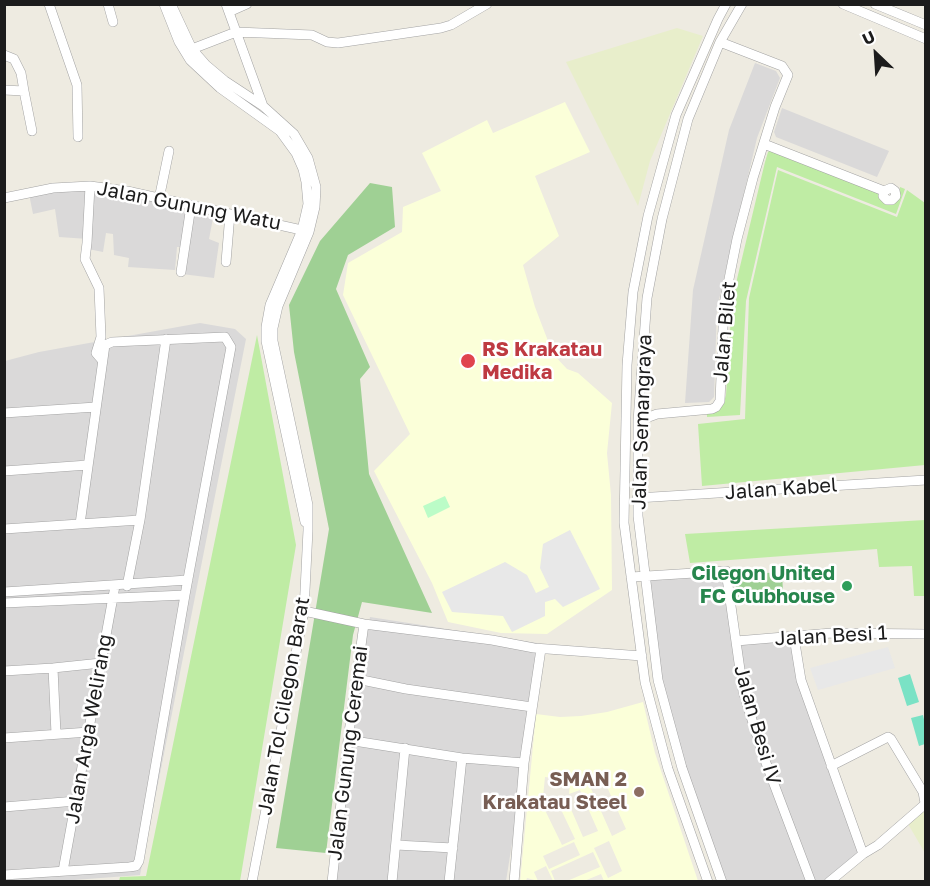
<!DOCTYPE html>
<style>
body{margin:0}
#map{position:relative;width:930px;height:886px;overflow:hidden;background:#eeebe1;font-family:"Golos Text",sans-serif}
canvas{display:block}
.frame{position:absolute;inset:0;border:6px solid #1c1c1c;pointer-events:none}
.north{position:absolute;left:846px;top:24px;width:60px;height:60px;-webkit-text-stroke:4px #fff;paint-order:stroke;rotate:335deg;font-size:16px;font-weight:700;line-height:24px;text-align:center;color:#1c1c1c}
.north::after{content:'';display:block;margin:auto;width:21px;height:27px;background:#1c1c1c;clip-path:polygon(50% 0,100% 100%,50% 72%,0 100%)}
</style>
<div id="map">
<canvas width="930" height="886"></canvas>
<div class="frame"></div>
<div class="north">U</div>
</div>
<script>
const context = document.querySelector('canvas').getContext('2d');
context.lineJoin = 'round';
function fill(path, color) {
  context.fillStyle = color;
  context.fill(path, 'evenodd');
}
function shape(rows) {
  const path = new Path2D();
  for (const r of rows) {
    path.moveTo(r[0], r[1]);
    for (let i = 2; i < r.length; i += 2) path.lineTo(r[i], r[i + 1]);
  }
  return path;
}
function trace(path, color, width, dash) {
  context.strokeStyle = color;
  context.lineWidth = width;
  context.lineCap = dash ? 'butt' : 'round';
  context.setLineDash(dash || []);
  context.stroke(path);
}
function write(font, color, halo, rows, align = 'center') {
  context.font = font + ' "Golos Text",sans-serif';
  context.lineWidth = 5;
  context.setLineDash([]);
  context.textBaseline = 'middle';
  context.strokeStyle = halo;
  context.fillStyle = color;
  for (const [text, x, y, turn = 0] of rows) {
    context.save();
    context.translate(x, y);
    context.rotate((+turn || 0) * Math.PI / 180);
    context.textAlign = isNaN(turn) ? turn : align;
    if (halo) context.strokeText(text, 0, 0);
    context.fillText(text, 0, 0);
    context.restore();
  }
}
fill(shape([
 [755,63,776,71,780,78,757,138,717,308,714,397,709,402,685,403,693,290,729,130],
 [782,108,889,151,877,177,776,137,774,132],
 [64,187,108,190,213,218,209,239,219,243,214,278,182,274,186,247,177,247,175,270,128,267,129,258,114,255,113,234,106,233,103,252,88,249,88,239,59,237,55,209,33,214,29,194],
 [200,323,235,329,246,339,140,875,61,881,5,882,5,361,39,352],
 [726,571,736,641,794,637,803,681,863,852,829,881,722,881,658,680,645,575],
 [370,617,537,643,524,768,506,881,328,882]
]), '#dad9d9');
fill(shape([
 [565,102,590,152,535,176,559,236,523,265,535,307,553,354,567,369,578,373,612,403,607,453,611,495,612,590,547,634,501,633,448,622,432,583,374,471,410,434,343,295,348,263,402,232,403,207,441,191,422,153,487,120,493,133],
 [643,702,655,753,698,881,604,881,601,874,584,881,567,881,600,867,593,852,551,871,555,881,553,881,546,866,534,872,538,881,527,878,526,881,520,882,536,714,560,717,581,716,607,712],
 [545,777,570,780,569,794,580,790,598,831,583,837,567,800,543,797],
 [603,778,626,829,612,836,589,784],
 [556,799,575,839,562,845,543,806],
 [609,841,622,871,608,878,594,848],
 [574,842,580,855,549,869,543,856]
]), '#fbffd9');
fill(shape([
 [677,28,703,36,650,161,638,206,566,62],
 [925,807,925,853,908,824]
]), '#e8eecb');
fill(shape([
 [772,149,884,193,884,196,899,195,900,187,905,189,896,214,777,167,746,301,740,415,707,417,707,413,716,412,723,405,726,395,732,300,765,162,768,152],
 [778,170,897,217,907,190,925,203,925,465,702,486,698,424,745,419,749,298],
 [257,335,296,545,240,881,119,881,120,877,146,876],
 [925,520,925,596,914,596,912,566,879,567,877,549,690,563,685,534]
]), '#bfeca4');
fill(shape([
 [370,183,392,187,395,227,348,255,336,289,370,367,360,379,369,474,432,613,362,602,353,635,326,853,276,848,329,529,294,352,289,305,320,241],
 [782,572,783,592,738,600,734,575]
]), '#9fd094');
fill(shape([
 [445,496,450,507,428,518,423,506]
]), '#bbfcc7');
fill(shape([
 [910,674,919,702,907,706,898,678],
 [923,715,925,724,925,744,919,746,911,718]
]), '#7ae2c5');
fill(shape([
 [570,530,600,589,563,607,555,599,545,602,545,616,512,632,503,616,452,612,442,592,505,562,527,575,536,593,549,587,540,568,543,544],
 [888,647,895,668,818,690,810,668]
]), '#e8e8e8');
const minor = shape([
 [49,4,77,85,78,137],
 [108,4,113,22],
 [164,4,179,42,190,60,220,88,280,131,296,153,303,169,306,182,308,204,302,230,270,305,266,327,266,341,305,522],
 [171,4,192,49,206,65,225,81,263,106,294,134,308,158,316,187,315,207,309,232,278,306,273,328,273,341,308,505,308,530,304,611,252,882],
 [226,4,263,106],
 [843,4,926,39],
 [875,4,926,25],
 [229,12,247,4],
 [192,49,236,32,312,35,327,42,338,43,441,28,451,25,487,4],
 [4,55,14,59,21,73,24,91,4,90],
 [24,91,32,131],
 [764,144,884,191,891,188,895,191,896,196,892,200,887,200,883,196,884,191],
 [90,186,87,243,85,259,99,288,101,337,96,353,102,360],
 [4,198,53,188,90,186,127,191,306,231],
 [159,199,169,151],
 [226,262,230,214],
 [181,272,191,206],
 [4,413,96,407],
 [638,421,657,414,712,409,716,407,720,401,724,304,737,239,753,178,775,107,788,75,782,66,720,42],
 [4,471,88,465],
 [637,498,926,480],
 [4,529,140,520],
 [631,577,726,571,743,691,763,755,811,882],
 [127,586,140,520,166,339],
 [4,592,188,580],
 [4,603,185,595],
 [304,611,364,624,492,640,534,648,642,656],
 [794,637,801,680,863,854,829,882],
 [736,641,832,633,926,634],
 [53,668,56,734],
 [4,671,53,668,101,663],
 [357,679,406,689,532,707],
 [4,738,89,732],
 [348,740,462,758,524,763],
 [831,766,888,737,891,739,923,792,925,803,923,806,878,845,863,854],
 [4,807,76,801],
 [396,845,453,848],
 [63,871,115,586],
 [4,875,129,867,136,866,139,861,185,595,231,347,225,337,112,342,105,345,80,524],
 [332,882,348,740,364,624],
 [392,882,405,748],
 [449,882,462,758],
 [514,882,524,763,541,649],
 [708,882,668,769,645,682,624,523,627,365,633,292,648,216,676,115,718,19,726,4],
 [722,882,682,768,658,680,638,516,638,421,647,298,662,219,688,119,720,42,742,4]
]);
trace(minor, '#a3a3a3', 10);
trace(minor, '#fff', 9);
for (const [x, y, r, color] of [
 [468,361,8,"#e0444e"],
 [847,586,6,"#2e9e5b"],
 [639,792,6,"#8d6e63"]
]) {
  const dot = new Path2D();
  dot.arc(x, y, r, 0, 2 * Math.PI);
  context.fillStyle = color;
  context.fill(dot);
  trace(dot, '#fff', 2);
}
write('20px', '#1c1c1c', '#fff', [
 ["Jalan Gunung Watu",189,206,11],
 ["Jalan Bilet",725,332,-85],
 ["Jalan Semangraya",642,422,-88],
 ["Jalan Kabel",781,489,-4],
 ["Jalan Besi 1",831,636,-3],
 ["Jalan Tol Cilegon Barat",284,706,-80],
 ["Jalan Besi IV",757,725,74],
 ["Jalan Arga Welirang",89,729,-80],
 ["Jalan Gunung Ceremai",348,753,-83]
]);
write('bold 20px', '#be3a42', '#fff', [
 ["RS Krakatau",482,350],
 ["Medika",482,373]
], 'left');
write('bold 20px', '#27864d', '#fff', [
 ["Cilegon United",835,574],
 ["FC Clubhouse",835,597]
], 'right');
write('bold 20px', '#785e54', '#fff', [
 ["SMAN 2",627,780],
 ["Krakatau Steel",627,803]
], 'right');
</script>
